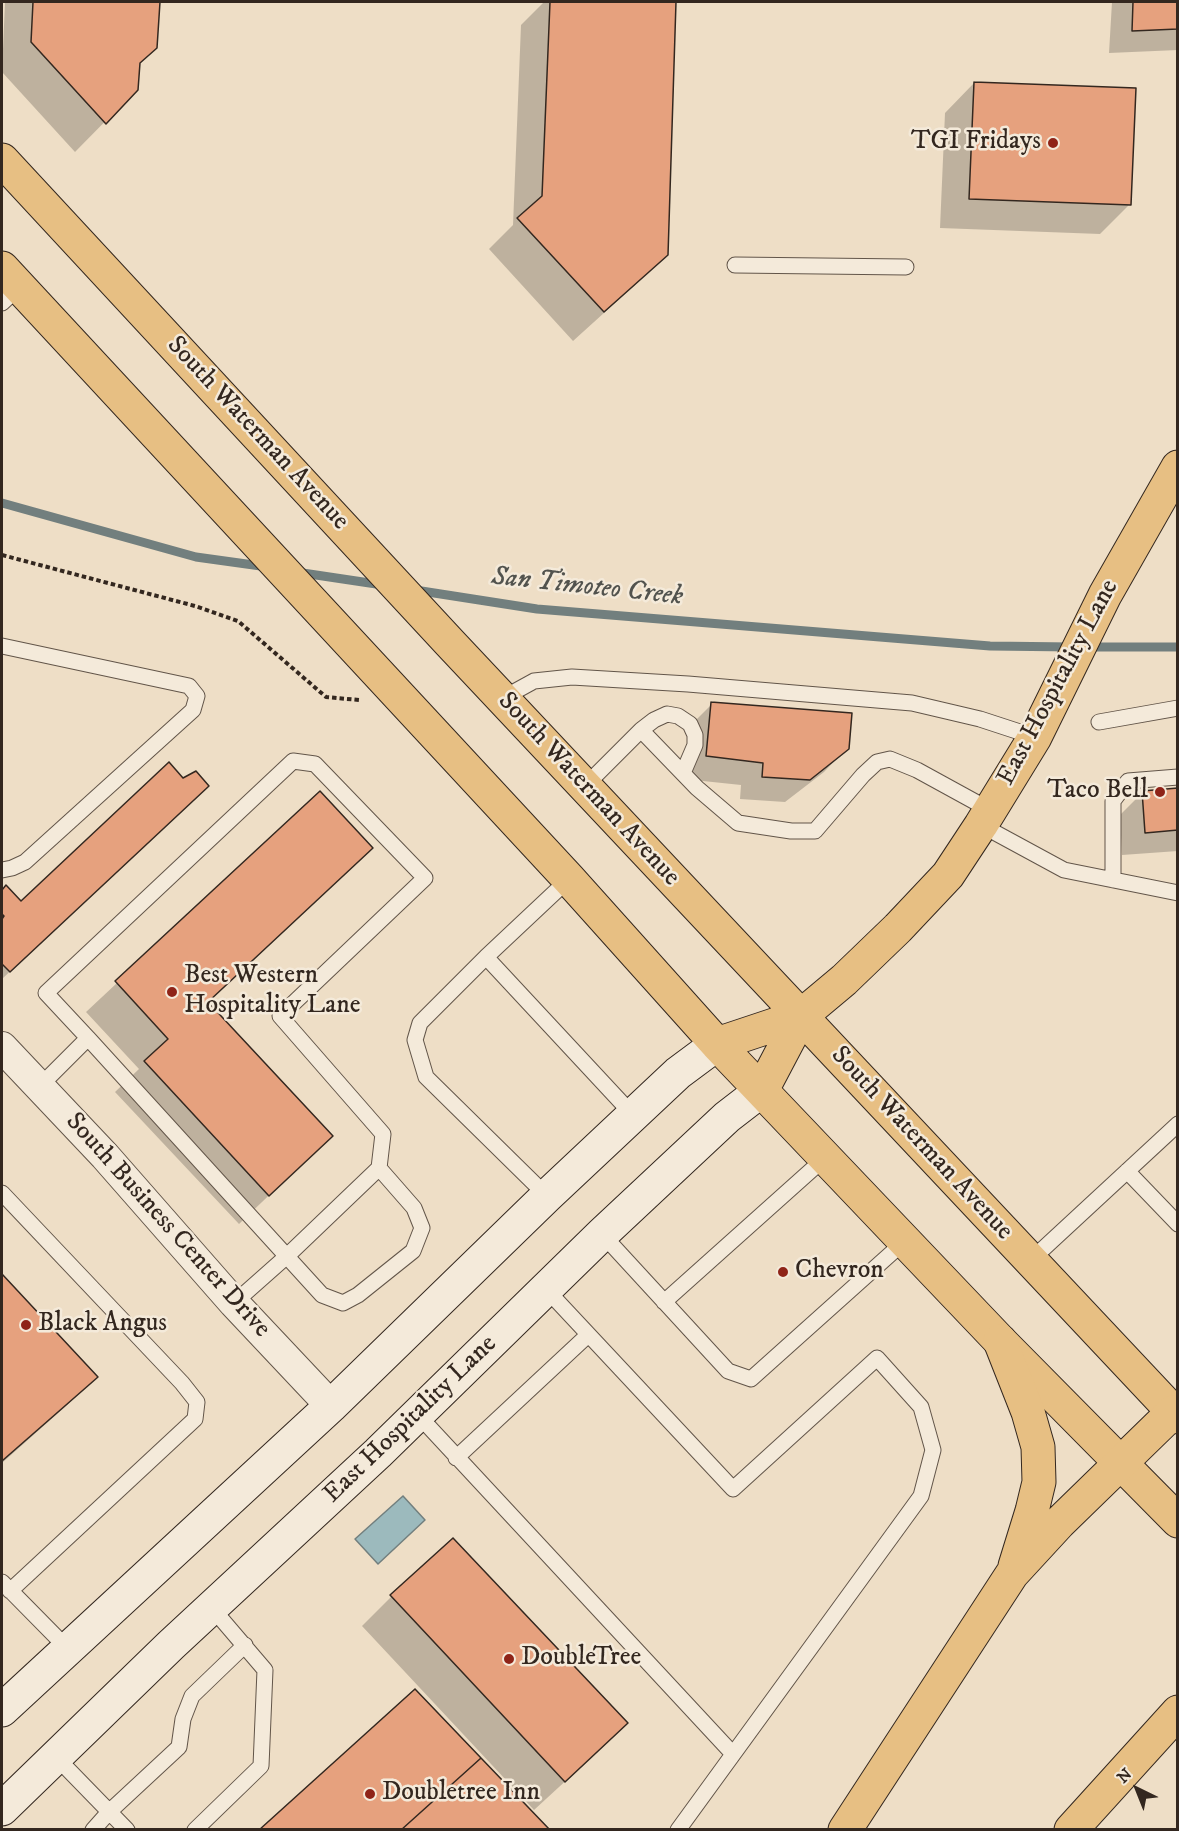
<!DOCTYPE html>
<style>
body{margin:0}
#map{position:relative;width:1179px;height:1831px;overflow:hidden;background:#eedec6;font-family:"IM FELL DW Pica",serif}
canvas{display:block}
.frame{position:absolute;inset:0;border:3px solid #33271f;pointer-events:none}
.north{position:absolute;left:1107px;top:1759px;width:60px;height:60px;-webkit-text-stroke:4px #f4eada;paint-order:stroke;rotate:317deg;font-size:16px;font-weight:700;line-height:24px;text-align:center;color:#33271f}
.north::after{content:'';display:block;margin:auto;width:21px;height:27px;background:#33271f;clip-path:polygon(50% 0,100% 100%,50% 72%,0 100%)}
</style>
<div id="map">
<canvas width="1179" height="1831"></canvas>
<div class="frame"></div>
<div class="north">N</div>
</div>
<script>
const context = document.querySelector('canvas').getContext('2d');
context.lineJoin = 'round';
function fill(path, color) {
  context.fillStyle = color;
  context.fill(path, 'evenodd');
}
function shape(rows) {
  const path = new Path2D();
  for (const r of rows) {
    path.moveTo(r[0], r[1]);
    for (let i = 2; i < r.length; i += 2) path.lineTo(r[i], r[i + 1]);
  }
  return path;
}
function trace(path, color, width, dash) {
  context.strokeStyle = color;
  context.lineWidth = width;
  context.lineCap = dash ? 'butt' : 'round';
  context.setLineDash(dash || []);
  context.stroke(path);
}
function write(font, color, halo, rows, align = 'center') {
  context.font = font + ' "IM FELL DW Pica",serif';
  context.lineWidth = 5;
  context.setLineDash([]);
  context.textBaseline = 'middle';
  context.strokeStyle = halo;
  context.fillStyle = color;
  for (const [text, x, y, turn = 0] of rows) {
    context.save();
    context.translate(x, y);
    context.rotate((+turn || 0) * Math.PI / 180);
    context.textAlign = isNaN(turn) ? turn : align;
    if (halo) context.strokeText(text, 0, 0);
    context.fillText(text, 0, 0);
    context.restore();
  }
}
const water = shape([
 [403,1496,425,1520,378,1564,355,1539,403,1496]
]);
fill(water, '#9cbabd');
trace(water, '#727f7e', 1.5);
fill(shape([
 [5,2,158,2,156,47,139,64,137,89,75,152,2,72],
 [544,2,674,2,666,254,636,284,573,341,489,249,513,225,521,25],
 [1112,2,1178,2,1178,50,1109,53],
 [974,83,1130,204,1100,234,940,228,945,113],
 [712,704,847,748,824,772,785,802,740,799,741,785,684,779,689,727],
 [1178,790,1178,851,1122,855,1120,815,1143,792],
 [320,793,207,1003,331,1136,239,1224,115,1092,139,1069,86,1012],
 [184,808,2,979,2,891,6,887,21,903],
 [2,1276,96,1377,66,1406,2,1463],
 [392,1596,596,1753,534,1810,362,1626]
]), '#0003');
trace(shape([
 [2,503,196,557,268,567],
 [296,572,383,585],
 [415,590,537,609,990,646,1073,647],
 [1087,647,1178,647]
]), '#727f7e', 9);
const building = shape([
 [33,2,160,2,157,48,140,63,138,90,106,124,31,42,33,2],
 [550,2,676,2,668,255,604,312,517,218,542,196,550,2],
 [1133,2,1178,2,1178,29,1132,31,1133,2],
 [974,82,1136,88,1131,205,969,199,974,82],
 [711,702,852,713,849,749,810,780,762,777,763,763,706,756,711,702],
 [169,762,183,778,196,771,209,786,10,972,2,964,2,919,4,916,2,914,2,890,6,885,21,901,169,762],
 [1178,788,1178,830,1145,833,1142,791,1178,788],
 [320,791,373,848,208,1002,333,1136,269,1196,144,1061,168,1039,115,981,320,791],
 [2,1274,98,1377,2,1461,2,1274],
 [453,1538,628,1723,565,1782,390,1595,453,1538],
 [415,1689,481,1758,401,1830,259,1830,415,1689],
 [481,1758,550,1830,401,1830,481,1758]
]);
fill(building, '#e6a17e');
trace(building, '#33271f', 1.5);
const service = shape([
 [735,265,906,267],
 [2,303,19,287],
 [2,646,189,686,197,696,193,710,25,862,12,868,2,870],
 [503,698,534,681,572,677,688,684,912,703,980,719,1035,737],
 [1099,722,1178,708],
 [641,730,654,720,667,714,678,716,690,724,695,735,695,745,683,773],
 [585,786,641,730,697,788,738,823,791,831,815,831,863,775,877,762,890,759,917,770,990,810],
 [981,825,1064,870,1178,893],
 [569,879,486,957,633,1115],
 [1113,880,1113,801,1128,781,1178,777],
 [486,957,420,1023,415,1040,426,1077,547,1196],
 [39,1087,88,1038,46,993,293,761,315,764,425,878,280,1016,383,1134,379,1168,414,1208,422,1228,413,1251,358,1295,343,1303,322,1295,88,1038],
 [1127,1171,1178,1224],
 [2,1193,182,1383,197,1402,195,1419,10,1591],
 [602,1234,728,1371,751,1379,905,1241],
 [1030,1261,1178,1124],
 [545,1288,733,1489,877,1358,921,1407,933,1450,921,1496,678,1830],
 [664,1302,826,1157],
 [234,1303,287,1256,379,1168],
 [418,1415,733,1754],
 [456,1458,588,1335],
 [2,1582,68,1649],
 [55,1756,127,1830],
 [93,1830,109,1812,179,1747,183,1719,192,1696,245,1645],
 [195,1830,261,1766,265,1670,212,1608]
]);
const minor = shape([
 [2,1047,105,1156,234,1303,331,1406]
]);
const secondary = shape([
 [2,1710,331,1406,547,1196,678,1073,717,1044],
 [2,1809,171,1645,378,1453,602,1234,727,1117,762,1090]
]);
const primary = shape([
 [2,160,450,643,1178,1417],
 [2,268,569,879,717,1044,1000,1341,1178,1521],
 [717,1044,801,1016],
 [762,1090,801,1016,844,980,898,928,948,875,981,825,1035,737,1105,595,1178,467]
]);
const motorway = shape([
 [1000,1341,1028,1412,1038,1447,1039,1482,1032,1511,1015,1566],
 [845,1830,1012,1574,1059,1523,1173,1412],
 [1071,1830,1178,1712]
]);
trace(service, '#625549', 17);
trace(minor, '#625549', 32);
trace(secondary, '#33271f', 35);
trace(primary, '#33271f', 35);
trace(motorway, '#33271f', 35);
trace(shape([
 [2,555,195,606,238,621,326,697,359,700]
]), '#33271f', 4, [4.5, 3]);
trace(service, '#f4eada', 15);
trace(minor, '#f4eada', 30);
trace(secondary, '#f4eada', 33);
trace(primary, '#e7bf83', 33);
trace(motorway, '#e7bf83', 33);
for (const [x, y, r, color] of [
 [1053,143,6,"#8f2418"],
 [1160,792,6,"#8f2418"],
 [172,992,6,"#8f2418"],
 [783,1272,6,"#8f2418"],
 [26,1325,6,"#8f2418"],
 [509,1659,6,"#8f2418"],
 [370,1794,6,"#8f2418"]
]) {
  const dot = new Path2D();
  dot.arc(x, y, r, 0, 2 * Math.PI);
  context.fillStyle = color;
  context.fill(dot);
  trace(dot, '#f4eada', 2);
}
write('26px', '#33271f', '#f4eada', [
 ["TGI Fridays",1041,143,"right"],
 ["Taco Bell",1148,792,"right"],
 ["Best Western",184,977],
 ["Hospitality Lane",184,1007],
 ["Chevron",795,1272],
 ["Black Angus",38,1325],
 ["DoubleTree",521,1659],
 ["Doubletree Inn",382,1794]
], 'left');
write('26px', '#33271f', '#f4eada', [
 ["South Waterman Avenue",257,434,47],
 ["East Hospitality Lane",1059,683,-62],
 ["South Waterman Avenue",588,790,47],
 ["South Waterman Avenue",921,1144,47],
 ["South Business Center Drive",167,1226,48],
 ["East Hospitality Lane",411,1420,-44]
]);
write('italic 27px', '#52534e', '#f4eada', [
 ["San Timoteo Creek",587,588,6]
]);
</script>
